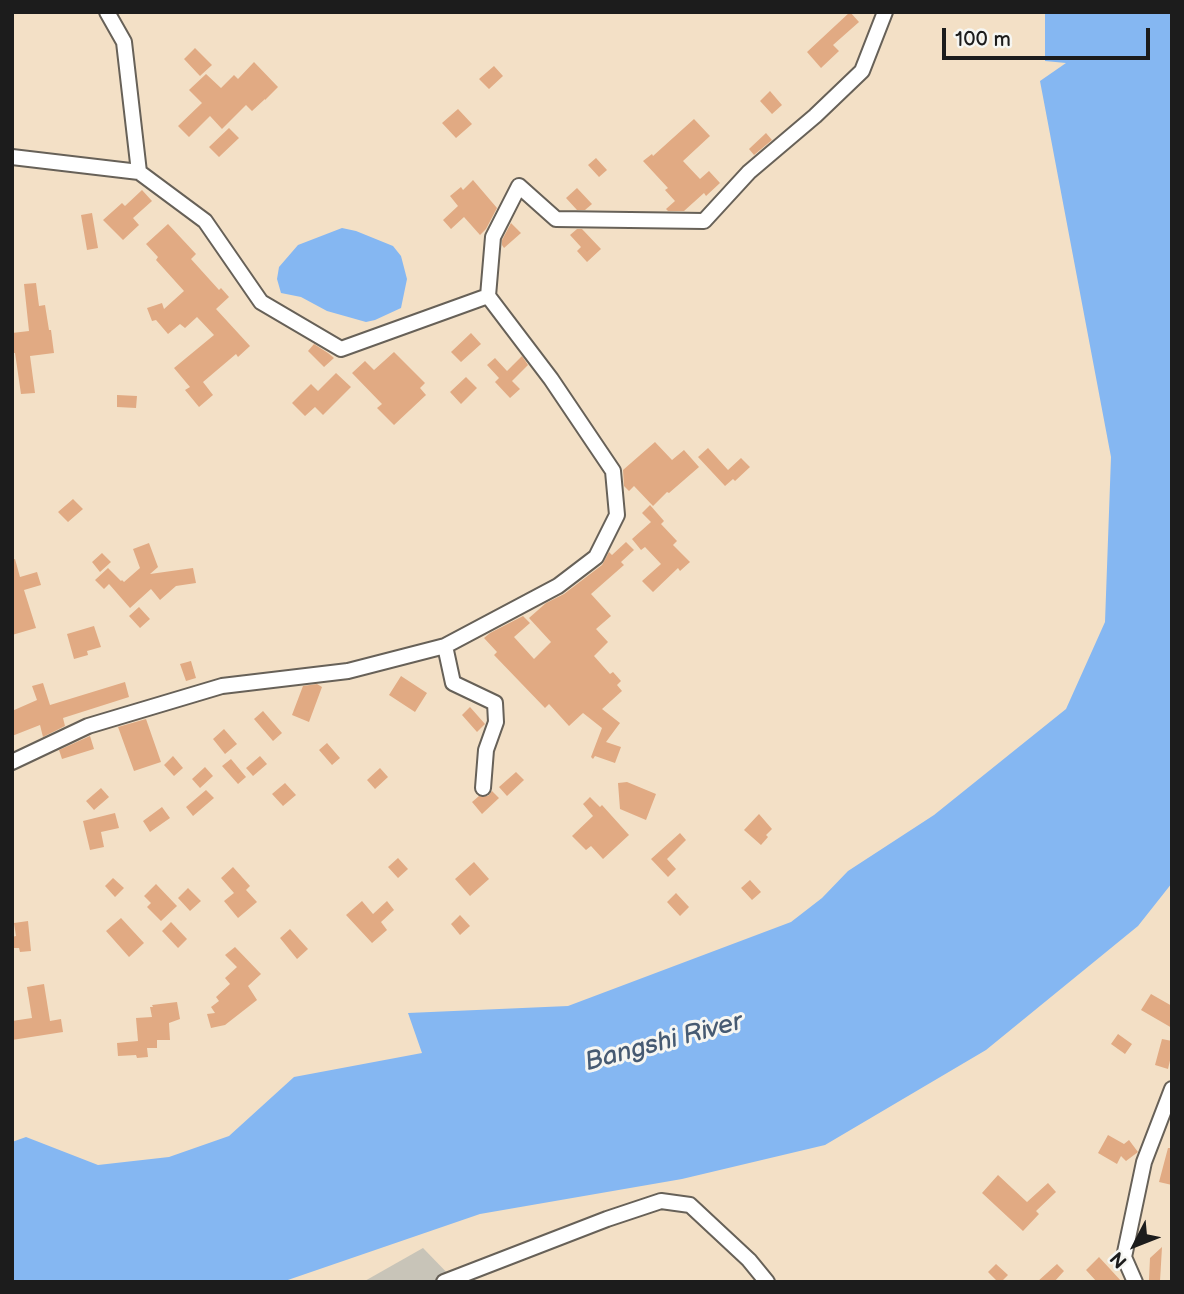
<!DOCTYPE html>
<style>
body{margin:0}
#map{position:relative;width:1184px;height:1294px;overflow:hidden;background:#f3e0c6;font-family:"Balsamiq Sans",sans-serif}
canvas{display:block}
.frame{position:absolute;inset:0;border:14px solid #1c1c1c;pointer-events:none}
.north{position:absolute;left:1100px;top:1210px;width:70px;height:70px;-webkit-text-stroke:5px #f6f6f2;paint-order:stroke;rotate:228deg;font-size:19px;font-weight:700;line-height:28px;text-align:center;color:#1c1c1c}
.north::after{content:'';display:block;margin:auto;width:24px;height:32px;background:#1c1c1c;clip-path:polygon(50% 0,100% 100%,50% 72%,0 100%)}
.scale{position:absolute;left:942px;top:28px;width:208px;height:32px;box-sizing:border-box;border:4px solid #1c1c1c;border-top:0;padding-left:9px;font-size:21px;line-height:24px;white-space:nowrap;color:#1c1c1c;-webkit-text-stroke:5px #f6f6f2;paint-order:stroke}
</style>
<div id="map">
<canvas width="1184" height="1294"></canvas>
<div class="frame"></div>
<div class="north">N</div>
<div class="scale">100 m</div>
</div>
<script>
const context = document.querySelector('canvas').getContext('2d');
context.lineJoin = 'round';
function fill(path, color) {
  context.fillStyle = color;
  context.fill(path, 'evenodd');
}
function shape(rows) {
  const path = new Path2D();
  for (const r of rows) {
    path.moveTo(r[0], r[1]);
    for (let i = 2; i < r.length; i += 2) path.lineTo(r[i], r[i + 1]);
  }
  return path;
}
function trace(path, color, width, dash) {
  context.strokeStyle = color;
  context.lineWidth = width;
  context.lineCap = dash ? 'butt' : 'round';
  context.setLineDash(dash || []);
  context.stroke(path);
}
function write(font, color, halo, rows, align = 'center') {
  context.font = font + ' "Balsamiq Sans",sans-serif';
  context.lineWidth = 6;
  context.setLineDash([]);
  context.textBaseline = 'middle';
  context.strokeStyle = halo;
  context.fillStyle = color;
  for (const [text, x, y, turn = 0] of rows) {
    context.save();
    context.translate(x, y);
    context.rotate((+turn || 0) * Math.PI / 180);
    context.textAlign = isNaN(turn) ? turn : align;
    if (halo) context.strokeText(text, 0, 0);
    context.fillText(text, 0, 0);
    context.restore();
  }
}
fill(shape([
 [423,1248,456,1282,363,1282]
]), '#c8c4b8');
fill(shape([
 [1045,12,1172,12,1172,883,1138,926,986,1050,825,1145,682,1179,480,1214,282,1282,12,1282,12,1142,26,1137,98,1165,169,1157,229,1136,294,1077,422,1053,408,1013,568,1006,791,922,822,898,848,871,934,815,1066,709,1105,622,1111,457,1040,81,1066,63,1045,61],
 [342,228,356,231,393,246,401,256,407,279,401,308,375,320,366,322,327,311,301,297,281,293,277,279,279,267,298,245]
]), '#85b7f2');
fill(shape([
 [850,12,859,22,833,45,839,51,821,68,807,52],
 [195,48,212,65,200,76,184,59],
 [254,62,278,87,265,100,265,99,252,111,246,105,222,129,210,116,189,137,178,126,202,103,189,90,206,74,221,88,234,75,238,79],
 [494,66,503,76,489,89,479,79],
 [770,91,782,105,772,114,760,101],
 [458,109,472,124,456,138,442,123],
 [694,119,710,136,683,161,700,179,709,171,720,183,706,196,704,193,684,211,668,211,666,209,675,201,665,190,668,188,643,161,652,154,653,156],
 [229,128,239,138,219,157,209,147],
 [766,133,772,140,754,155,749,149],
 [596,158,607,170,599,177,588,165],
 [473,180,497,208,486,229,480,235,464,217,451,229,443,220,458,206,450,196,461,187,463,190],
 [577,188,592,204,585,210,577,210,566,198],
 [142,190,152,201,133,218,139,225,123,240,103,220,122,203,125,206],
 [92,213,98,248,87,250,81,215],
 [511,223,521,233,504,248,502,245,502,240],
 [168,224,196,254,191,259,219,290,221,288,229,297,216,309,250,346,238,357,236,354,203,382,213,395,199,407,185,390,190,387,174,368,214,335,197,317,185,328,180,324,168,334,156,320,152,321,147,308,162,303,164,309,184,291,156,260,158,257,146,244],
 [577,229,582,229,601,249,587,262,577,251,581,247,570,235],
 [36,283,39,306,45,305,49,330,51,330,54,353,30,356,35,393,21,394,15,353,13,353,12,333,29,331,24,284],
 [471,333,481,344,461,362,451,352],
 [314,344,328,353,334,358,324,367,308,351],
 [394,352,425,383,420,388,426,395,394,425,377,408,382,404,352,373,365,361,374,370],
 [522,356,528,365,512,381,520,389,510,398,495,382,499,378,487,365,495,358,507,371],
 [336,373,351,387,323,415,315,407,305,416,292,403,311,384,318,391],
 [466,377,477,388,461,404,450,392],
 [117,395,137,396,136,408,117,407],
 [655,442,672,460,684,450,699,467,669,493,667,492,653,506,634,486,629,491,624,486,623,470],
 [708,448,728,470,741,458,750,467,735,481,733,479,725,486,698,457],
 [73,499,83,509,68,522,58,512],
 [650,505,664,521,661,524,677,541,673,545,690,562,680,571,678,568,653,592,642,581,661,564,645,547,641,550,632,539,651,522,642,513],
 [626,542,634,550,621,562,624,565,591,594,611,616,596,629,608,642,594,656,610,674,613,672,621,681,617,685,622,691,602,709,620,723,606,742,621,747,615,763,595,756,593,759,591,757,602,728,583,713,569,726,549,704,545,708,494,655,497,652,484,638,490,633,523,616,530,623,514,637,534,659,551,642,529,618,546,603,564,594,602,565,609,552,612,555],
 [149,543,158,567,150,574,193,568,196,583,176,586,160,600,151,589,130,608,109,584,104,589,95,580,108,568,121,581,122,580,124,582,140,568,133,549],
 [102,553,111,562,100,572,92,562],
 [15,559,20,577,37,572,41,585,24,590,36,628,12,635,12,560],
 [139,607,150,619,140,628,129,616],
 [94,626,101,647,87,651,88,655,74,659,67,634],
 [191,661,196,678,186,681,180,664],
 [401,676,427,693,415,712,389,695],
 [125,682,129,697,63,718,65,726,43,737,40,725,12,736,12,711,37,700,32,686,43,683,50,705],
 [317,684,322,687,309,722,292,715,303,686],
 [470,707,485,724,477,732,462,715],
 [263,711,282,733,273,741,254,719],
 [146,719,161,762,134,771,118,727],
 [224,729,237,744,225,754,213,739],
 [90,736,94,749,62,759,59,750],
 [327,743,340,758,332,765,319,750],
 [173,756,183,768,174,776,164,765],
 [260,756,267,764,253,776,246,768],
 [231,759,246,777,238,784,222,766],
 [205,767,213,776,200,788,192,779],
 [380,768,388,777,375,789,367,780],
 [516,772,524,780,507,796,499,787],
 [627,782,656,794,646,820,620,809,618,783],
 [285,783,296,795,283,806,272,794],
 [101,788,109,797,94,810,86,801],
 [206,790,214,798,193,816,186,807],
 [492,791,499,798,482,814,472,802,479,796,488,796],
 [590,797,600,807,602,805,629,835,603,859,591,846,586,850,572,836,593,816,583,804],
 [162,807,170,818,150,832,143,821],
 [115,813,119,828,101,832,104,847,90,850,83,821],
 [759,814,772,829,766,835,768,837,761,845,744,830],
 [680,833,686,840,667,859,676,869,668,877,651,859],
 [398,858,408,869,398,878,388,867],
 [474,862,489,879,470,896,455,879],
 [233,867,250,886,246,890,257,902,238,918,224,901,234,893,221,878],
 [113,878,124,888,115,897,105,886],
 [750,880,761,892,752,900,741,888],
 [156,884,177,906,161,921,147,907,151,903,144,896],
 [188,888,201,901,190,911,178,898],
 [676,893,689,907,680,916,667,902],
 [362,901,373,914,387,901,394,910,381,922,387,930,372,943,346,915],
 [460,915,470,926,460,935,451,924],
 [121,918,144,943,129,957,106,931],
 [28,921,31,951,20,952,19,948,12,948,12,937,16,936,14,923],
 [171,922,187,939,178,948,162,931],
 [290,929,308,949,297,959,280,938],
 [235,947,261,974,248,986,257,1000,225,1025,211,1028,207,1014,215,1013,211,1007,219,1001,216,997,230,984,225,978,237,967,225,955],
 [44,984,50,1021,61,1019,63,1032,12,1040,12,1021,32,1018,27,987],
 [1151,994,1172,1006,1172,1028,1141,1010],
 [177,1002,180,1019,169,1023,170,1040,157,1040,157,1048,147,1048,148,1057,137,1058,136,1055,118,1056,117,1043,138,1041,136,1018,152,1017,150,1007,153,1007,152,1005],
 [1118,1034,1132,1044,1125,1054,1111,1044],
 [1162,1039,1172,1041,1172,1052,1168,1069,1155,1065],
 [1108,1135,1124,1144,1129,1140,1138,1152,1126,1161,1121,1156,1117,1164,1098,1153],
 [1168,1148,1172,1148,1172,1185,1159,1182],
 [998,1175,1027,1202,1048,1183,1056,1192,1036,1211,1039,1214,1023,1231,982,1193],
 [1162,1247,1160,1281,1149,1280,1150,1258],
 [1099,1257,1122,1282,1097,1282,1086,1270],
 [996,1264,1008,1275,1001,1282,998,1282,988,1272],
 [1057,1264,1064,1271,1054,1282,1037,1282]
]), '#e1aa83');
const street = shape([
 [107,12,124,42,139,172],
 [12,157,139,172,205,221,261,302,341,349,488,296],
 [445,646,453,683,495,703,496,722,486,750,483,788],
 [12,762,88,726,222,686,348,671,445,646,558,586,596,557,617,515,613,471,551,379,488,296,493,237,519,186,556,219,704,221,749,172,815,116,862,71,885,12],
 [444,1282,607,1219,661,1201,690,1205,749,1260,767,1282],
 [1135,1282,1124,1257,1144,1162,1172,1089]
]);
trace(street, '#676158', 18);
trace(street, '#fff', 14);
write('italic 26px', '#465a72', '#f6f6f2', [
 ["Bangshi River",664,1043,-15]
]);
</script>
